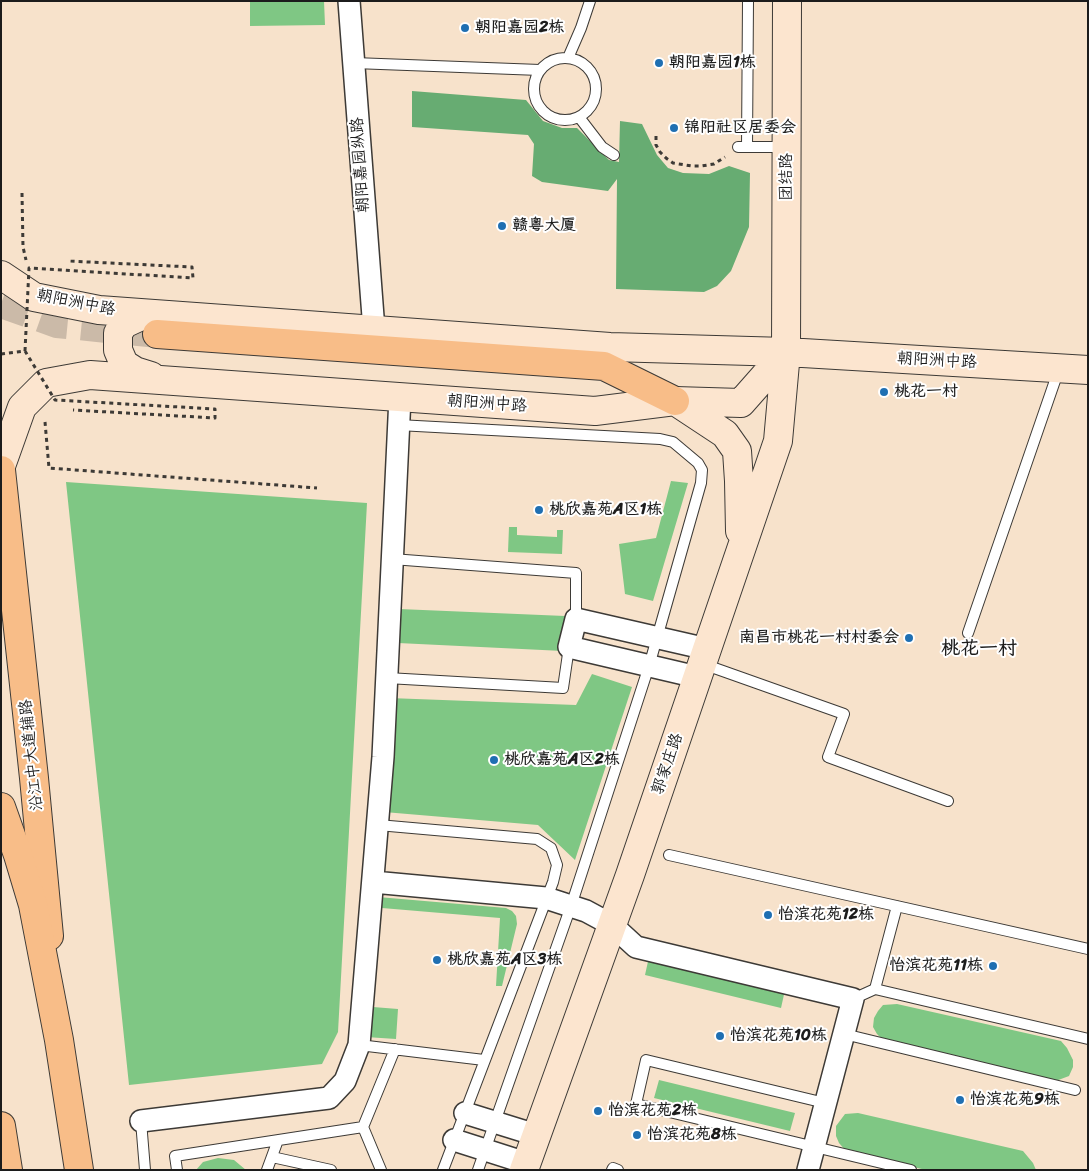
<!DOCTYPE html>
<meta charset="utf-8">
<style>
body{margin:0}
#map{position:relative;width:1089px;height:1171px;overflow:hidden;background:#f7e2cb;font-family:Sriracha,sans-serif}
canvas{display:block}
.frame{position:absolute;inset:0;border:2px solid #1c1c1c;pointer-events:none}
</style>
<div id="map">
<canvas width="1089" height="1171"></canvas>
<div class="frame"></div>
</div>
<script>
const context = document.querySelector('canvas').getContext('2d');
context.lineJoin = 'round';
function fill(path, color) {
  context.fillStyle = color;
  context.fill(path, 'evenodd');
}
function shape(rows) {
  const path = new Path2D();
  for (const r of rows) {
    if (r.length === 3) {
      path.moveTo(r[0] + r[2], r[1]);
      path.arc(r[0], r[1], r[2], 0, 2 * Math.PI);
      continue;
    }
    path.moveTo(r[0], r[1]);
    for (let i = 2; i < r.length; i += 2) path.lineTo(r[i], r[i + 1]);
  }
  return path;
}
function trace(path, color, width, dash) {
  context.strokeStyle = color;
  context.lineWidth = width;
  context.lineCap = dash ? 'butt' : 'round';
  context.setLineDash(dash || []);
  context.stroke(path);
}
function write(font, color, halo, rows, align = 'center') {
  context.font = font + ' Sriracha,"LXGW WenKai TC",sans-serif';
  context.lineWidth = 4;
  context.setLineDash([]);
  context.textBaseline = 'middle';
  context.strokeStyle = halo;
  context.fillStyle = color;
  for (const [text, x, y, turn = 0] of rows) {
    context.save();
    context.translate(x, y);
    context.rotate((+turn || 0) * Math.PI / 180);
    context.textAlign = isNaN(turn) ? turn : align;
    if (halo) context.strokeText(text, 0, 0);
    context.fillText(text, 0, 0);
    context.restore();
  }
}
fill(shape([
 [250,1,324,1,325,25,250,26],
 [671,481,688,483,653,601,625,594,619,544,656,538],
 [66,482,367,503,338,1032,322,1064,129,1085],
 [509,527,517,527,517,535,557,537,557,530,563,530,562,554,508,552],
 [399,609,565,616,563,651,398,643],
 [592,674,632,687,575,860,538,825,384,812,389,698,576,705],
 [378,897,506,908,512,911,516,916,517,924,502,986,496,986,500,918,382,908,373,1007,398,1009,396,1039,366,1037],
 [649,957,785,990,781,1008,645,975],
 [897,1004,1061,1041,1067,1048,1073,1060,1073,1067,1069,1076,1053,1082,884,1041,877,1034,873,1027,874,1018,878,1011,883,1005],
 [659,1080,795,1113,790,1131,654,1098],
 [858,1113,1023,1151,1033,1163,1036,1170,926,1170,846,1151,839,1143,836,1136,836,1126,845,1114],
 [218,1158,234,1160,246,1170,196,1170,203,1162]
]), '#7fc784');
fill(shape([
 [412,91,526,100,543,121,562,128,577,128,609,160,619,162,620,121,642,124,657,155,668,168,683,173,709,174,729,166,750,173,749,227,731,271,717,286,704,292,616,289,617,179,608,191,542,182,532,176,534,144,528,135,412,127]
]), '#67ac72');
trace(shape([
 [1,304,57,324,157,334]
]), '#cbbaa8', 28, [28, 14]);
const lane = shape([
 [565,89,31],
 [568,58,581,28,590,1],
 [354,63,540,70],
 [579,117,602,147,614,155],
 [738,147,785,147],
 [747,147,748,1],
 [398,425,660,439,673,442,698,463,702,470,701,483,649,666,571,906,478,1170],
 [392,559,576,573,576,619],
 [968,633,1059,369],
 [703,664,844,714,828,757,948,801],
 [387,678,563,688,569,647],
 [378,825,537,839,551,848,557,865,553,882,443,1170],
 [669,855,1088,949],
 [875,989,897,906],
 [853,999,875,989,1088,1039],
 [844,1034,1075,1090],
 [359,1045,484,1060],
 [825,1103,646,1060,636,1104,911,1170],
 [141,1121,145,1170],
 [363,1127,381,1170],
 [272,1157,331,1170],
 [177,1170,175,1156,363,1127,395,1049],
 [267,1170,278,1140],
 [612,1170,613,1168,618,1170]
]);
const street = shape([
 [349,1,374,330],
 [697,677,569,647,576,619,707,649],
 [373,882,546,898,586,911,612,925,636,947,853,999,808,1170],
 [465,1113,536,1135],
 [141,1121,329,1098,345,1081,359,1045,383,757,400,397],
 [454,1140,526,1163]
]);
const secondary = shape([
 [1,275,34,297,99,310,610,347,786,352,1088,370],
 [151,315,139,317,124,324,118,333,118,350,124,364,135,371,151,376],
 [675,401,725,434,737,451,739,481,740,531],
 [1,466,22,407,46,383,90,375,595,411,675,401,741,403,786,352],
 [524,1170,630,875,778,441,786,352,787,1]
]);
const primary = shape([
 [157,334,604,366,675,401],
 [1,470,34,778,49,936]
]);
const highway = shape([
 [1,807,18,855,33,905,59,1040,79,1170],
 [1,1126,8,1170]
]);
trace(lane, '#3d3a36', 12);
trace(street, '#3d3a36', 24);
trace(secondary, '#3d3a36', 30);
trace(primary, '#3d3a36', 30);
trace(highway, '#3d3a36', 30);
trace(shape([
 [656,136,656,145,660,152,666,158,673,163,692,166,701,166,714,164,725,157],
 [22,193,23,247,26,260],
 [45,422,49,468,317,488]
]), '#3d3a36', 3, [4, 4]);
trace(lane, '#fff', 10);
trace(street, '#fff', 21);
trace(secondary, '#fce5cf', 28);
trace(primary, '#f8bd88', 28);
trace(highway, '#f8bd88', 28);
trace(shape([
 [25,351,29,268,193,278,192,267,68,261],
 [1,354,25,351,55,400,215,409,215,418,73,410]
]), '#3d3a36', 3, [4, 4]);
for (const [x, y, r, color] of [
 [465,28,5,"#1f6fb2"],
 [659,63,5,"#1f6fb2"],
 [674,128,5,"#1f6fb2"],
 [502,226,5,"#1f6fb2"],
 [884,392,5,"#1f6fb2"],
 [539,510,5,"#1f6fb2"],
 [909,638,5,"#1f6fb2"],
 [494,760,5,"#1f6fb2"],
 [768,915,5,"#1f6fb2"],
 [437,960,5,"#1f6fb2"],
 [993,966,5,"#1f6fb2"],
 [720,1036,5,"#1f6fb2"],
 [960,1100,5,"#1f6fb2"],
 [598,1111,5,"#1f6fb2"],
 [637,1135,5,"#1f6fb2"]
]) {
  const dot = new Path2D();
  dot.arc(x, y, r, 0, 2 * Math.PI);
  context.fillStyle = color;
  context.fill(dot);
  trace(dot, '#fff', 2);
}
write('bold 16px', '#1c1c1c', '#fff', [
 ["朝阳嘉园2栋",475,28],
 ["朝阳嘉园1栋",669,63],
 ["锦阳社区居委会",684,128],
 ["赣粤大厦",512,226],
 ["桃花一村",894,392],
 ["桃欣嘉苑A区1栋",549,510],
 ["南昌市桃花一村村委会",899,638,"right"],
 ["桃欣嘉苑A区2栋",504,760],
 ["怡滨花苑12栋",778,915],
 ["桃欣嘉苑A区3栋",447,960],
 ["怡滨花苑11栋",983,966,"right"],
 ["怡滨花苑10栋",730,1036],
 ["怡滨花苑9栋",970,1100],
 ["怡滨花苑2栋",608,1111],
 ["怡滨花苑8栋",647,1135]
], 'left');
write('16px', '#1c1c1c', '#fff', [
 ["朝阳嘉园纵路",361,165,-94],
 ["团结路",787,177,-90],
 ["朝阳洲中路",76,303,11],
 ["朝阳洲中路",937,361,3],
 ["朝阳洲中路",487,404,4],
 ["沿江中大道辅路",32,755,-96],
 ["郭家庄路",668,764,-71]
]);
write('bold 19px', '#1c1c1c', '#fff', [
 ["桃花一村",979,649]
]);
</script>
